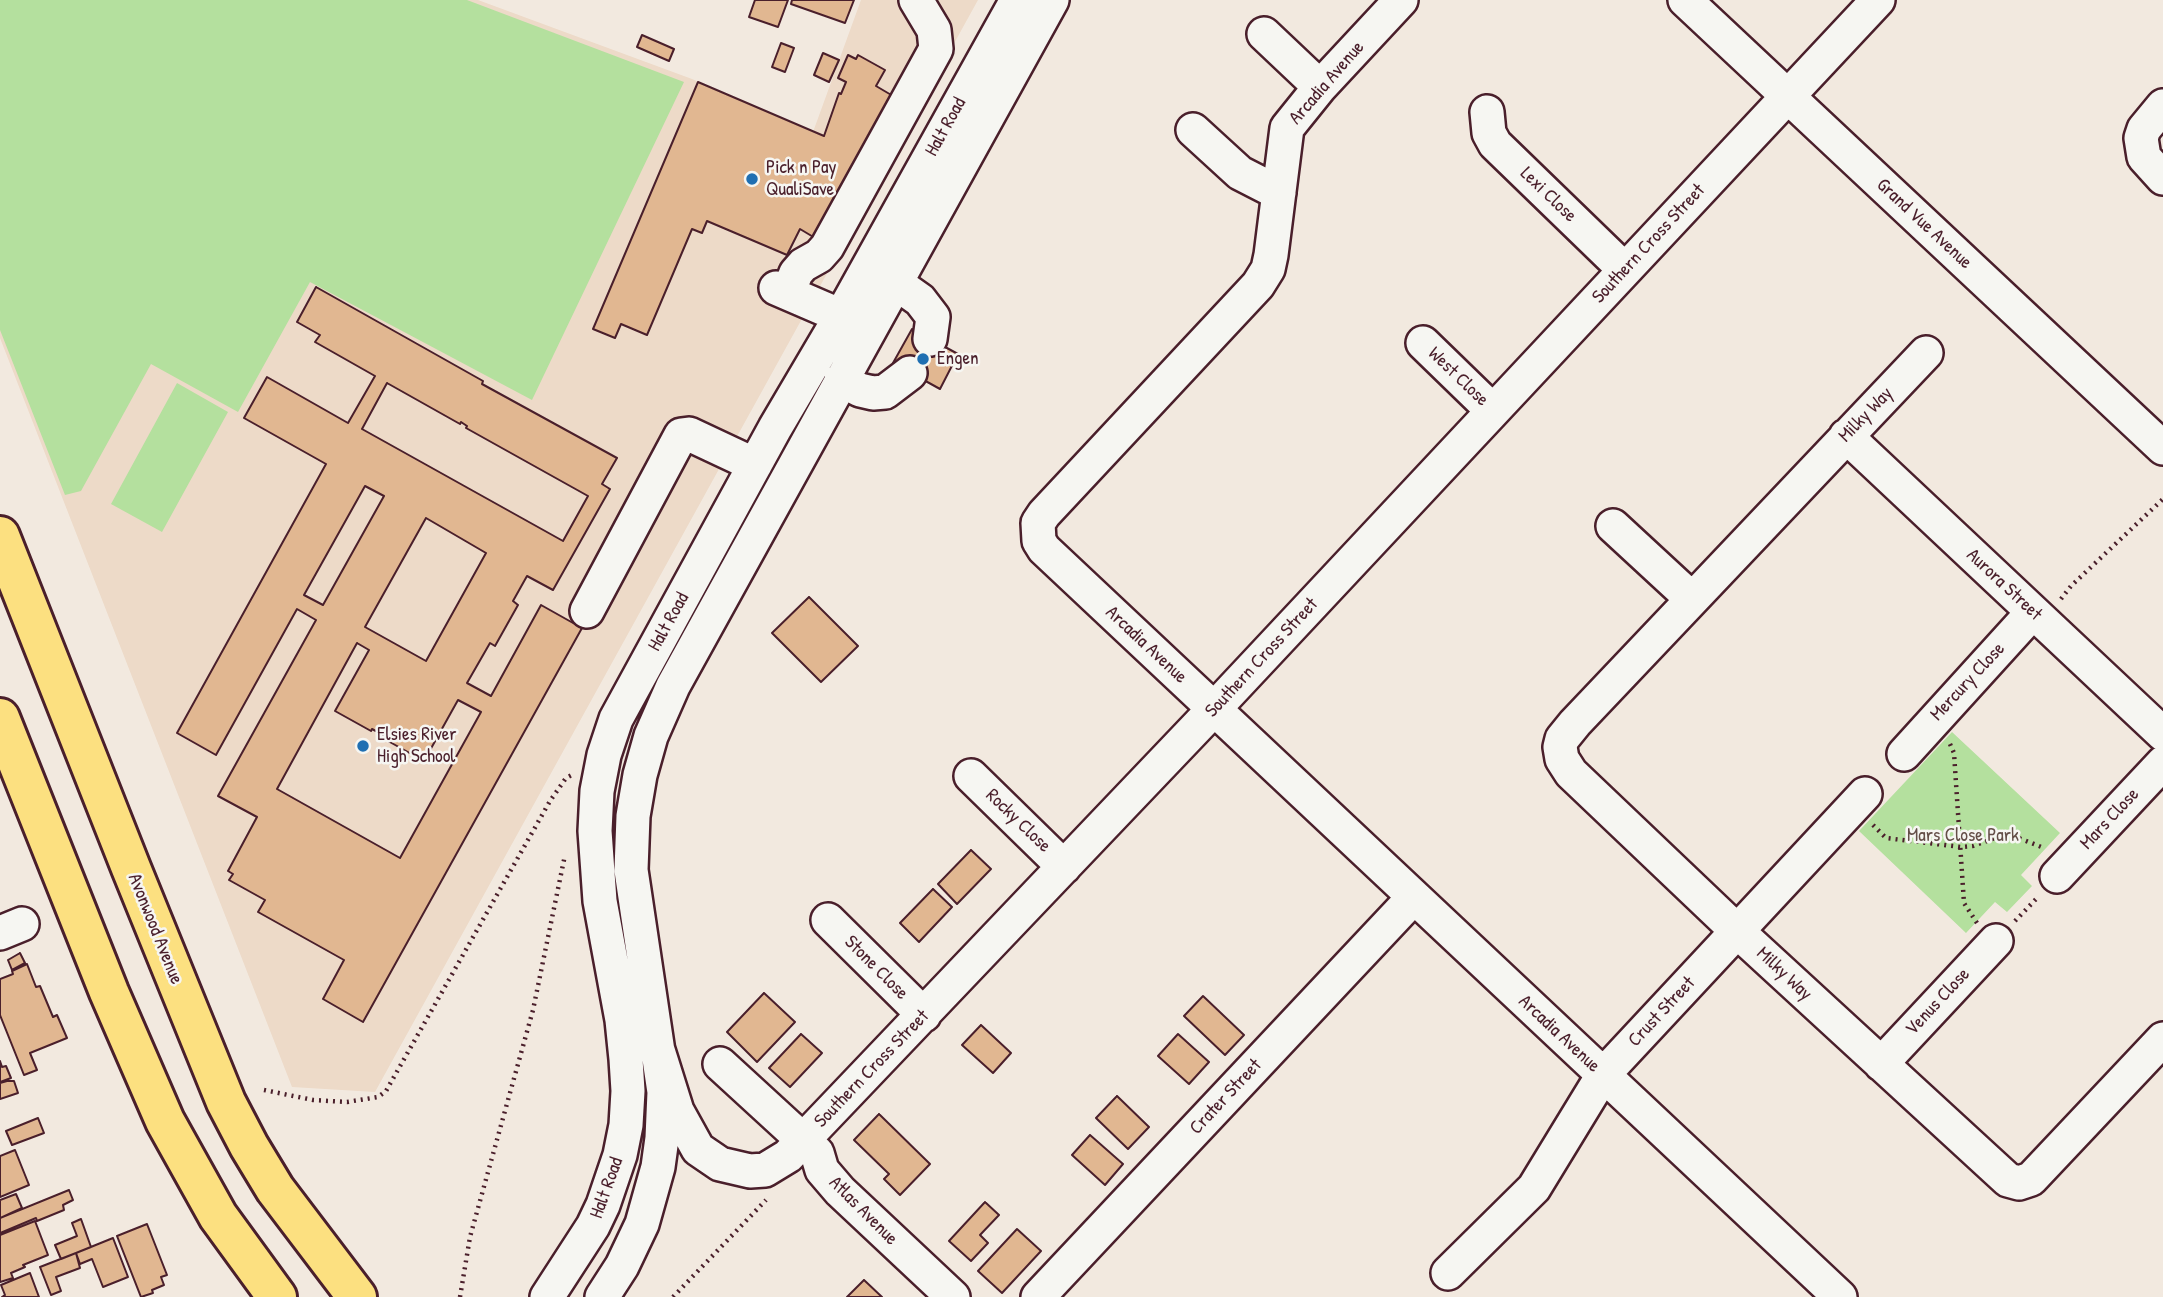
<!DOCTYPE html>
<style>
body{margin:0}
canvas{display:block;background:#f2e9df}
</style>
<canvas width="2163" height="1297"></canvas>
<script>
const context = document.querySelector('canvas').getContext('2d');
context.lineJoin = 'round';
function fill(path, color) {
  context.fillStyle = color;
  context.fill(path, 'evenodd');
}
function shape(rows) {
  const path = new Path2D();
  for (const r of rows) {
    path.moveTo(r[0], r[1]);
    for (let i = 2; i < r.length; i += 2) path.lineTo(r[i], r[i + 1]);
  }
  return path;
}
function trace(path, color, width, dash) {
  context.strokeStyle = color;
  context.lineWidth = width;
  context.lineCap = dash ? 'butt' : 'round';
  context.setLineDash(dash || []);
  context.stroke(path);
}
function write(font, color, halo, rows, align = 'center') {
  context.font = font + ' "Patrick Hand",sans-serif';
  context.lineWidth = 5;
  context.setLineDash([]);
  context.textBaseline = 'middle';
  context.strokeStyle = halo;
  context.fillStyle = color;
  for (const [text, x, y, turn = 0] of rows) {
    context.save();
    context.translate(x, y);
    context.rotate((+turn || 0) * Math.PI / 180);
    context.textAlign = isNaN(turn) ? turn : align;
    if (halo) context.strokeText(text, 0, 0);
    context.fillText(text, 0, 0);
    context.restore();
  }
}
fill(shape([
 [0,0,478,0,692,79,813,132,861,0,978,0,375,1092,292,1087,0,338]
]), '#eddac8');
fill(shape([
 [0,0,467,0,684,82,532,400,310,282,238,412,151,364,81,491,65,495,0,330],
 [177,383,228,412,162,532,111,504],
 [1952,732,2060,833,2021,875,2032,886,2007,912,1995,902,1966,933,1859,831]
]), '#b4e09e');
const building = shape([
 [755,0,788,0,778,27,749,17,755,0],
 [792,0,854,0,845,23,791,4,792,0],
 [642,35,674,49,669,61,637,47,642,35],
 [781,43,794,48,785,72,772,67,781,43],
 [823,53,839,60,829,82,814,75,823,53],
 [848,55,856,59,858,55,885,70,876,86,893,96,815,238,800,229,787,255,707,221,702,233,692,229,647,335,621,324,615,338,593,329,698,82,824,136,839,93,841,94,846,82,838,78,848,55],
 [316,287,483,381,482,384,617,458,602,484,610,489,553,590,527,576,513,601,518,605,495,646,490,643,467,683,491,696,541,605,582,628,363,1022,323,999,344,960,258,912,265,900,229,880,233,874,228,871,257,817,218,796,316,620,297,609,216,755,177,733,326,464,244,418,267,377,348,423,375,376,315,342,320,335,297,322,316,287],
 [387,383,460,424,461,422,467,426,466,428,588,496,563,541,362,429,387,383],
 [365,486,384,496,323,605,304,595,365,486],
 [426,518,486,553,426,661,365,627,426,518],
 [357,643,369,650,335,711,371,731,372,729,389,738,388,741,424,761,458,700,481,712,400,858,277,789,357,643],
 [912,329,958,354,940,389,893,363,912,329],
 [809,597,858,646,821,682,772,633,809,597],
 [971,850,991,869,957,904,938,884,971,850],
 [933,889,952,907,919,942,900,923,933,889],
 [20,953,25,963,12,970,8,960,20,953],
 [27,964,36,987,40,986,53,1017,57,1015,67,1038,30,1053,37,1070,24,1075,0,1015,0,979,13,974,12,971,27,964],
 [764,993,795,1022,757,1062,727,1032,764,993],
 [1203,996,1244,1035,1225,1055,1184,1016,1203,996],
 [981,1025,1011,1053,993,1073,962,1045,981,1025],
 [801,1034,822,1053,790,1087,769,1068,801,1034],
 [1178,1034,1209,1062,1189,1084,1158,1056,1178,1034],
 [0,1061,2,1067,6,1066,11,1078,0,1082,0,1061],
 [7,1081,14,1081,18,1093,0,1099,0,1083,7,1081],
 [1117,1096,1149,1127,1128,1149,1096,1118,1117,1096],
 [879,1114,930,1164,900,1195,884,1179,889,1174,854,1140,879,1114],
 [38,1118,44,1133,12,1145,6,1131,38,1118],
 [1090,1135,1123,1164,1105,1185,1072,1155,1090,1135],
 [15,1150,29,1185,0,1197,0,1156,15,1150],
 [69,1190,73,1200,63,1205,64,1210,37,1221,36,1218,0,1233,0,1218,69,1190],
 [16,1194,22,1208,0,1218,0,1200,16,1194],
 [985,1202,999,1215,980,1235,988,1243,971,1261,949,1241,985,1202],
 [81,1219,91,1247,61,1259,55,1245,77,1236,72,1223,81,1219],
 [35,1221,48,1255,23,1265,25,1267,11,1273,13,1278,0,1282,0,1235,35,1221],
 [147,1224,167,1275,161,1277,164,1285,152,1290,153,1293,141,1297,117,1236,147,1224],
 [1017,1229,1041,1251,1002,1293,978,1271,1017,1229],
 [113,1238,128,1277,103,1287,92,1259,80,1264,76,1253,113,1238],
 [76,1253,80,1268,56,1277,61,1291,51,1295,40,1267,76,1253],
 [30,1273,39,1297,2,1297,5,1295,1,1285,30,1273],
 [864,1280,882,1297,847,1297,864,1280]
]);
fill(building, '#e1b791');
trace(building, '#4a1f2b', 2);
const minor = shape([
 [1401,0,1320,87,1287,128,1271,255,1268,269,1258,285,1044,514,1038,523,1039,541,1044,549,1840,1297],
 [1685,0,2163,448],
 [1264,34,1320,87],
 [2163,106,2144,129,2141,138,2144,157,2163,178],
 [1487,112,1489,133,1495,144,1625,270],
 [1193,130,1240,173,1279,193],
 [896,283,920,300,933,317,930,339],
 [776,288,841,316],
 [788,293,796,273,803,265,819,256,827,247,936,49,934,30,916,0],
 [1423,343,1493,411],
 [1926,353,1575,723,1562,739,1560,747,1562,759,1571,773,1737,931,2008,1180,2019,1183,2031,1179,2163,1039],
 [841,380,860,390,873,393,885,392,910,373],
 [1846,436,2163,734],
 [1613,526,1692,599],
 [587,611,681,435,689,434,755,465],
 [1904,754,2033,612],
 [971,776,1064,867],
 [2057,876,2163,763],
 [828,920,924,1015],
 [0,933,22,924],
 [656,1044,677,1111,698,1149,720,1164,750,1171,765,1170,788,1156,1214,709,1878,0],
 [720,1064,817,1153,822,1170,840,1191,953,1297],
 [1881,1064,1996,941],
 [1448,1273,1534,1188,1603,1075,1865,794],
 [547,1297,593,1226,603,1205,620,1155,626,1125,628,1091,626,1059,622,1020,600,901,595,831,597,791,604,755,616,719,775,428,841,316,1017,0],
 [602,1297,622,1266,642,1224,658,1167,662,1138,664,1092,631,870,633,816,640,775,651,736,673,686,1052,0],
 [1038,1297,1414,897]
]);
const major = shape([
 [0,536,131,868,226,1102,249,1146,275,1189,357,1297],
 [0,718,109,992,165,1121,218,1216,277,1297]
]);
trace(minor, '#4a1f2b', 38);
trace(major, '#4a1f2b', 44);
trace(shape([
 [2061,599,2071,586,2163,499],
 [1950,744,1954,753,1964,903,1977,923],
 [1873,825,1886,838,1961,847,1973,846,1995,838,2016,837,2044,848],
 [2015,921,2038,897],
 [264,1090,313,1100,347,1102,378,1097,386,1091,550,801,566,778,572,775],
 [460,1297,470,1237,533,1010,565,855],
 [673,1297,766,1200]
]), '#4a1f2b', 4.5, [2, 5]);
trace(minor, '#f6f6f2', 33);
trace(major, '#fce080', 38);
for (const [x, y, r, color] of [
 [752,179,7,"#1f6fb2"],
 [923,359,7,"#1f6fb2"],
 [363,746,7,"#1f6fb2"]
]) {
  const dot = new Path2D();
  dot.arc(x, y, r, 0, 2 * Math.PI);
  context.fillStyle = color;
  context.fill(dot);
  trace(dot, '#f6f6f2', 2.5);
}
write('19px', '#4a1f2b', '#f6f6f2', [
 ["Arcadia Avenue",1327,83,-49],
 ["Halt Road",946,127,-61],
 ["Lexi Close",1548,195,44],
 ["Grand Vue Avenue",1924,224,43],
 ["Southern Cross Street",1649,244,-47],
 ["West Close",1458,377,44],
 ["Milky Way",1866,415,-46],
 ["Aurora Street",2004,585,43],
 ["Halt Road",669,622,-61],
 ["Arcadia Avenue",1146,645,43],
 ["Southern Cross Street",1262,658,-47],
 ["Mercury Close",1968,682,-47],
 ["Mars Close",2110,819,-47],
 ["Rocky Close",1018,821,44],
 ["Avonwood Avenue",155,929,68],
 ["Stone Close",876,968,45],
 ["Milky Way",1784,974,43],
 ["Venus Close",1938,1002,-47],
 ["Crust Street",1662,1012,-47],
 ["Arcadia Avenue",1559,1034,43],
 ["Southern Cross Street",872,1069,-46],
 ["Crater Street",1226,1097,-47],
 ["Halt Road",607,1188,-70],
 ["Atlas Avenue",863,1211,45]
]);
write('19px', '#4a1f2b', '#f6f6f2', [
 ["Pick n Pay",766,168],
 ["QualiSave",766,190],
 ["Engen",937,359],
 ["Elsies River",377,735],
 ["High School",377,757]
], 'left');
write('19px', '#644f48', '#f6f6f2', [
 ["Mars Close Park",1963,836]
]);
</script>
